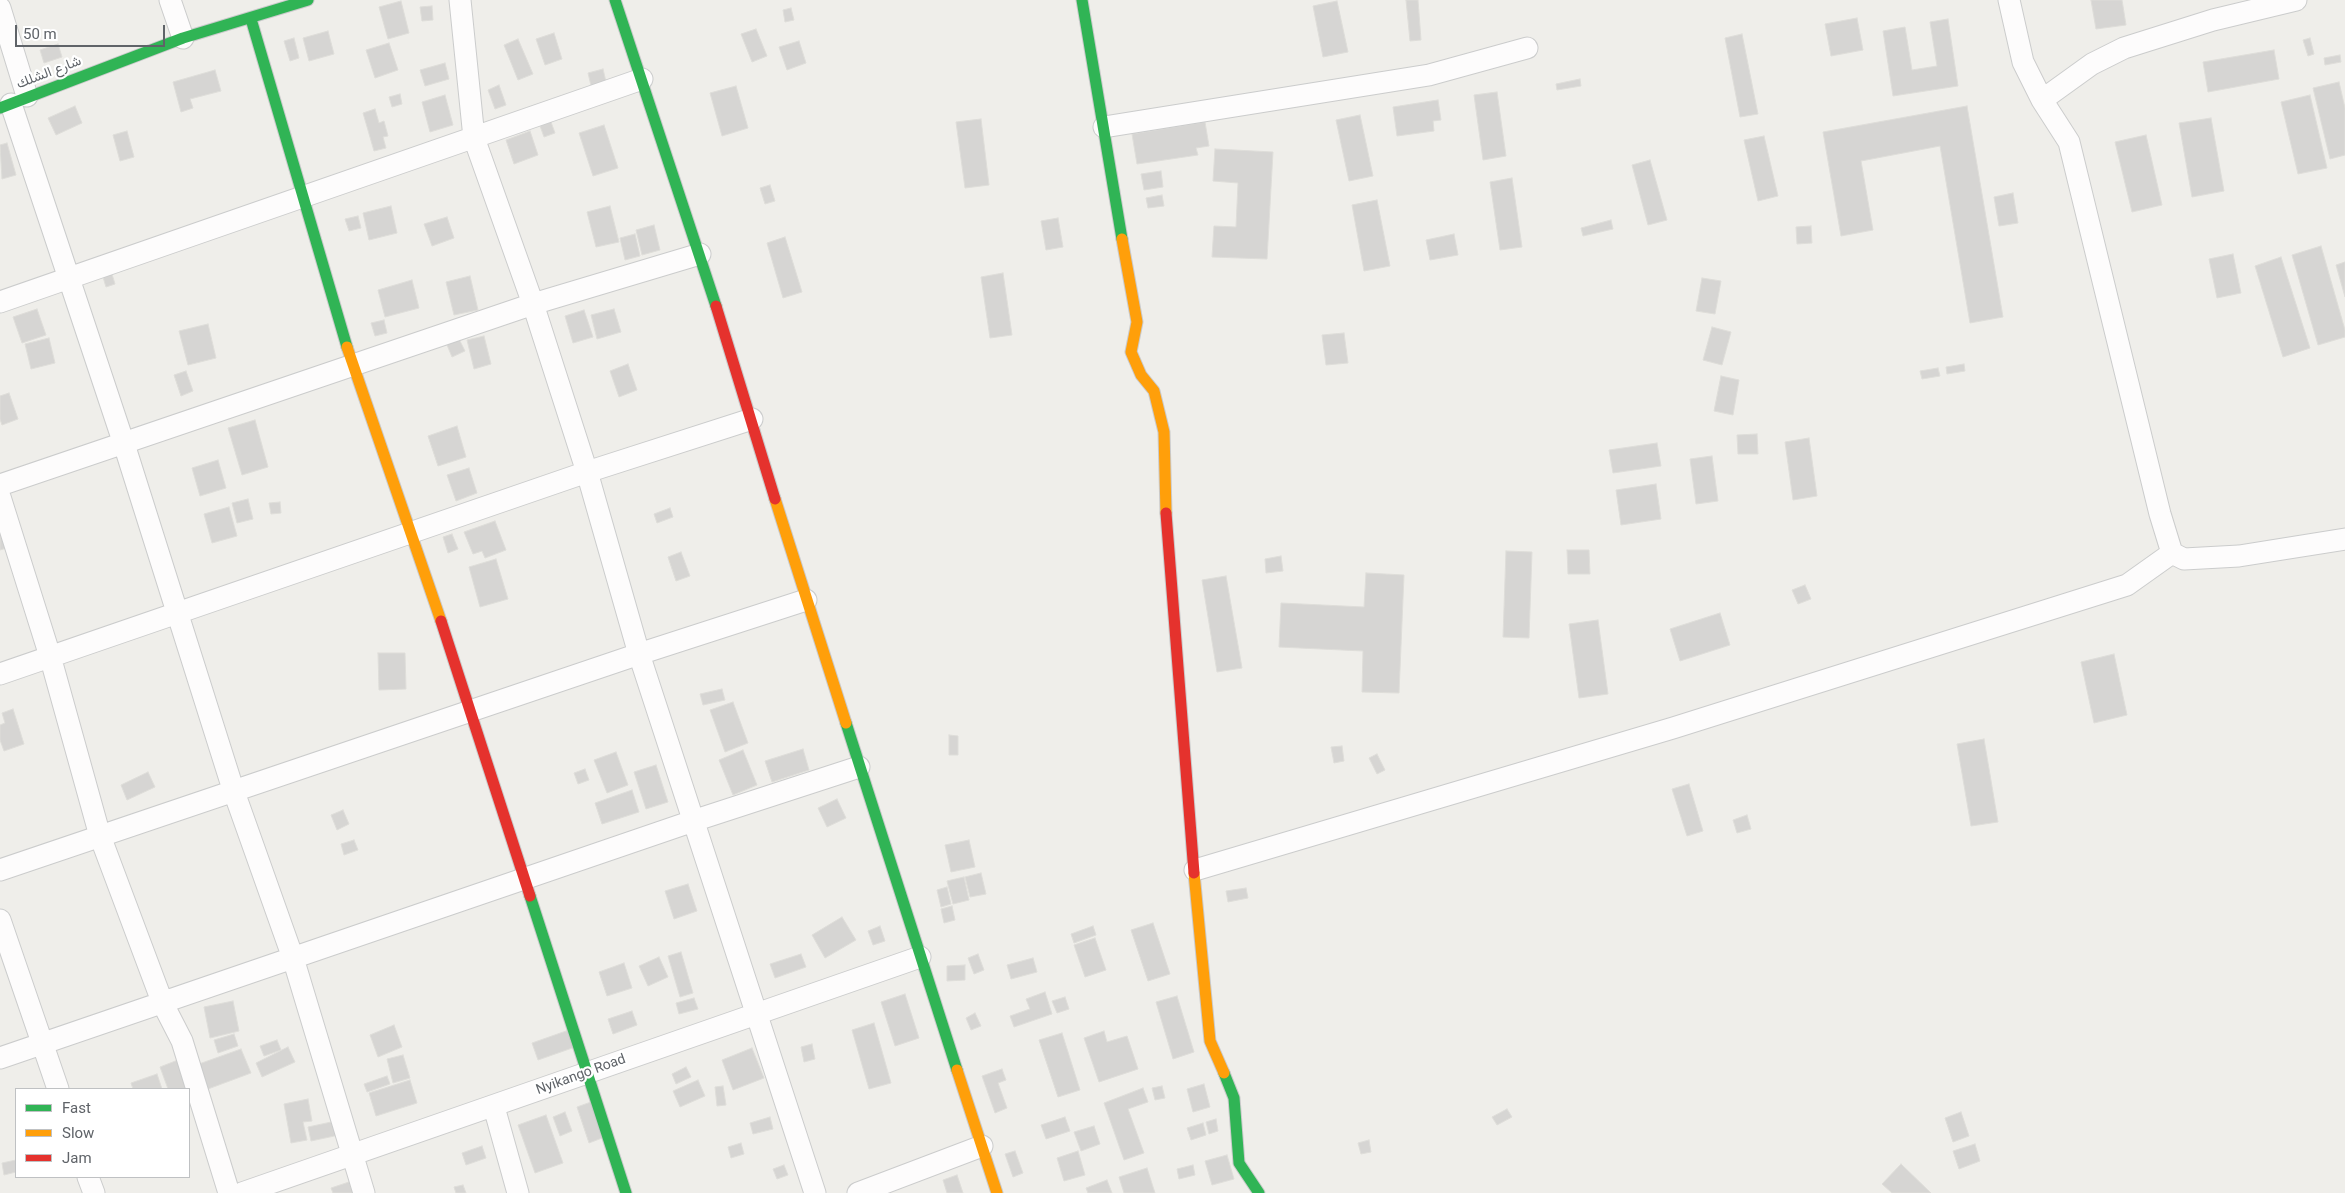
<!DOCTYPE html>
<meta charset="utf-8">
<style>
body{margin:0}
#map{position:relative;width:2345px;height:1193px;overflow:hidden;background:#efeeea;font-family:Roboto,sans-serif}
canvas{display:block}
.legend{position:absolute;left:15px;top:1088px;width:175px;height:90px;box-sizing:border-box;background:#fff;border:1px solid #bfc1c3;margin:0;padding:6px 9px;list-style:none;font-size:15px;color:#5f6368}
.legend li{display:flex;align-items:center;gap:10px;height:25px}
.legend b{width:25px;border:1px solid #bfc1c3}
.scale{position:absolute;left:15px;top:25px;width:150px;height:22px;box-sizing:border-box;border:2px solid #5f6368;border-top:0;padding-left:6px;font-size:15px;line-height:18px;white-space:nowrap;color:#5f6368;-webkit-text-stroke:4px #fff;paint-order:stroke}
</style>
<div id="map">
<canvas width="2345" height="1193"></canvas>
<ul class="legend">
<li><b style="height:6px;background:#30b455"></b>Fast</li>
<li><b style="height:6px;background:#ff9f0a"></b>Slow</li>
<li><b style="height:6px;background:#e5322d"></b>Jam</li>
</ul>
<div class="scale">50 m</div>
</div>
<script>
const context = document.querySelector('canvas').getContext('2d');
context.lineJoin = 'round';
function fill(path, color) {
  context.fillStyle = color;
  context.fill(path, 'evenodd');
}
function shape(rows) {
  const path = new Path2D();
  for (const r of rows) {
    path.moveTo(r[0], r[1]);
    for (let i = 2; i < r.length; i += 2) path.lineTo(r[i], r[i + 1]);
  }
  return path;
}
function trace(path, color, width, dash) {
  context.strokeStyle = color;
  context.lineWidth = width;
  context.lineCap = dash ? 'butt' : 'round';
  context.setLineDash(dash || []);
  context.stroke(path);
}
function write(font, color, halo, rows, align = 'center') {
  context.font = font + ' Roboto,Vazirmatn,sans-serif';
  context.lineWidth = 4.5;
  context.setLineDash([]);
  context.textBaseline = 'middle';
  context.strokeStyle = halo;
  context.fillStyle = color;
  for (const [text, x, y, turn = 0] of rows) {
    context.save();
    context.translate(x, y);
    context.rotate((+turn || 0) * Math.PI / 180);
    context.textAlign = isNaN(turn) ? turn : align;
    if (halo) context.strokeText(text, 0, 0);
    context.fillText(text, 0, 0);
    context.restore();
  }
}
const building = shape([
 [1406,0,1418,0,1421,40,1410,41,1406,0],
 [2091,0,2122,0,2126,25,2096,29,2091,0],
 [401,1,409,33,388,39,379,7,401,1],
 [1337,1,1348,52,1323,57,1313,6,1337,1],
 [432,6,433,20,422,21,420,7,432,6],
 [791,8,794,20,785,22,783,10,791,8],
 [1857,18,1863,50,1831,56,1825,24,1857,18],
 [1948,19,1958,86,1893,96,1883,31,1905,27,1912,70,1937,66,1930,22,1948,19],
 [756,29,767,56,752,62,741,34,756,29],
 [328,31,334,54,309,61,303,38,328,31],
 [554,33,562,59,545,65,536,39,554,33],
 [1742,34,1758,114,1740,117,1725,38,1742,34],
 [294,38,299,58,290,61,284,41,294,38],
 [2310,38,2314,54,2308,56,2303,40,2310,38],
 [518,39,533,74,518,80,504,45,518,39],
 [799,41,806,63,787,70,779,47,799,41],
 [389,43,398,70,375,78,366,50,389,43],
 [58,44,62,57,44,63,40,50,58,44],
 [2274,50,2279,79,2208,92,2203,62,2274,50],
 [2340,55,2341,62,2325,65,2324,58,2340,55],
 [445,63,449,79,425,86,420,70,445,63],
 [603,69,607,86,592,90,588,73,603,69],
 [215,70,221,91,190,99,193,108,181,112,173,82,215,70],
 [1580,79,1581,86,1557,90,1556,84,1580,79],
 [2339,82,2345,108,2345,155,2330,159,2313,88,2339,82],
 [499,85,506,105,495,109,488,90,499,85],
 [736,86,748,128,722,136,710,93,736,86],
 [1497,92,1506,156,1483,160,1474,95,1497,92],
 [400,94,402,104,392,107,389,97,400,94],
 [445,95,453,125,430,132,422,102,445,95],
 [2310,95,2327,168,2298,174,2281,102,2310,95],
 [1438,100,1441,120,1433,121,1434,131,1397,136,1393,107,1438,100],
 [75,106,82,123,56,135,48,118,75,106],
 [1967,106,2003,317,1970,323,1940,146,1861,161,1873,230,1841,236,1823,132,1967,106],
 [375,109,379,123,384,121,388,136,383,137,386,148,374,151,363,113,375,109],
 [1360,115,1373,176,1349,181,1336,120,1360,115],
 [2211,118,2224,191,2192,197,2179,123,2211,118],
 [981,119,989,185,965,188,956,122,981,119],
 [551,122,555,133,544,137,540,126,551,122],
 [1205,122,1209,146,1196,148,1198,155,1137,164,1132,134,1205,122],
 [604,125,618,168,593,176,579,133,604,125],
 [127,131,134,157,120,161,113,135,127,131],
 [530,131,538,155,514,164,506,140,530,131],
 [2146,135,2162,205,2132,212,2115,142,2146,135],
 [1764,136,1778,196,1758,201,1744,140,1764,136],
 [7,143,16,175,2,179,0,145,7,143],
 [1215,149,1273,152,1267,259,1212,257,1214,226,1236,227,1238,183,1213,181,1215,149],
 [1650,160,1667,220,1648,225,1632,165,1650,160],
 [1161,171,1163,187,1144,190,1141,174,1161,171],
 [1512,178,1522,247,1500,250,1490,182,1512,178],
 [770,185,775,201,765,204,760,188,770,185],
 [2013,193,2018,223,1999,226,1994,197,2013,193],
 [1162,195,1164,206,1148,208,1146,198,1162,195],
 [1377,200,1390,266,1364,271,1352,205,1377,200],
 [391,206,397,233,369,240,363,213,391,206],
 [610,206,619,242,596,247,587,212,610,206],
 [358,216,361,228,349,231,345,219,358,216],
 [447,217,454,238,432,246,424,224,447,217],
 [1058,218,1063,247,1046,250,1041,221,1058,218],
 [1611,220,1613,229,1583,236,1581,228,1611,220],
 [654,225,660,250,642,255,636,230,654,225],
 [1811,226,1812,243,1797,244,1796,227,1811,226],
 [635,234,640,256,625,260,620,238,635,234],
 [1454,234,1458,255,1430,260,1426,240,1454,234],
 [785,237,802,292,783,298,767,243,785,237],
 [2321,246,2345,330,2345,337,2318,345,2292,255,2321,246],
 [2233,254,2241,293,2217,298,2209,259,2233,254],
 [2281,257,2310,348,2283,357,2255,266,2281,257],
 [2345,262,2345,297,2336,265,2345,262],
 [111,271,115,284,106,287,102,274,111,271],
 [1003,273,1012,335,990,338,981,277,1003,273],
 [470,276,478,310,454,315,446,282,470,276],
 [1702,278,1721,281,1715,314,1696,311,1702,278],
 [412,280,419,308,385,317,378,290,412,280],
 [37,309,46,335,22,343,13,317,37,309],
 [614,309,621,332,597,339,591,315,614,309],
 [584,310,593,337,573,343,565,316,584,310],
 [384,320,387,333,375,336,371,323,384,320],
 [208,324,216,358,188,365,179,331,208,324],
 [1712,327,1731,332,1722,365,1703,360,1712,327],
 [1344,333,1348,363,1326,365,1322,335,1344,333],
 [484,336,491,364,474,369,467,340,484,336],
 [49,338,55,363,31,369,25,344,49,338],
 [459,339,465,351,452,357,447,345,459,339],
 [628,364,637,390,619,397,610,371,628,364],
 [1964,364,1965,371,1947,374,1946,367,1964,364],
 [1938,368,1940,376,1922,379,1920,371,1938,368],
 [186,371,193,391,181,396,174,375,186,371],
 [1721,376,1739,380,1733,415,1714,411,1721,376],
 [9,393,18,419,2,425,0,419,0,396,9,393],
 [255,420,268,467,242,475,228,428,255,420],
 [457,426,466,457,438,466,428,436,457,426],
 [1757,434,1758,454,1738,454,1737,435,1757,434],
 [1809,438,1817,496,1793,500,1785,442,1809,438],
 [1657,443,1661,466,1613,473,1609,450,1657,443],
 [1712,456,1718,501,1696,504,1690,459,1712,456],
 [218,460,226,488,200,496,192,468,218,460],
 [469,468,477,493,456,501,447,475,469,468],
 [1656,484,1661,519,1621,525,1616,490,1656,484],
 [248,499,253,519,237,523,232,503,248,499],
 [280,502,281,513,271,514,269,503,280,502],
 [229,507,237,536,212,543,204,514,229,507],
 [670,508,673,517,657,523,654,514,670,508],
 [495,521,506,550,485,558,482,551,473,554,464,532,495,521],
 [0,526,7,548,0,550,0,526],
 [452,534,458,549,448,553,443,537,452,534],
 [1567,550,1589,550,1590,574,1568,574,1567,550],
 [1506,551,1532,552,1529,638,1503,637,1506,551],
 [681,552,690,576,676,581,668,557,681,552],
 [1281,556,1283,571,1266,573,1265,559,1281,556],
 [496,559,508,599,480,607,469,567,496,559],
 [1366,573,1404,575,1399,693,1362,692,1363,651,1279,647,1281,603,1364,607,1366,573],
 [1226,576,1242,668,1217,672,1202,580,1226,576],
 [1805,585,1811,599,1798,604,1792,590,1805,585],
 [1720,613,1730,645,1680,661,1670,629,1720,613],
 [1598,620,1608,694,1579,698,1569,624,1598,620],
 [378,653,405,653,406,689,379,690,378,653],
 [2114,654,2127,715,2094,723,2081,662,2114,654],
 [722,689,725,700,703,705,700,694,722,689],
 [733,702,748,743,725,752,710,710,733,702],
 [13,709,24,744,4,751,0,740,0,725,5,723,2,713,13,709],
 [949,735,958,736,958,755,949,755,949,735],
 [1984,739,1998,822,1971,826,1957,744,1984,739],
 [1342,746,1344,761,1334,763,1331,747,1342,746],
 [803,749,809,770,772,782,765,761,803,749],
 [743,750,757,785,733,795,719,760,743,750],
 [616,752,628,785,607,793,594,760,616,752],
 [1377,754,1385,770,1377,774,1369,758,1377,754],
 [656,765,668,802,646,809,634,772,656,765],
 [585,769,589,780,578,784,574,773,585,769],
 [148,772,155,787,127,800,121,785,148,772],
 [1689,784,1703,831,1687,836,1672,789,1689,784],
 [632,790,639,812,602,824,595,803,632,790],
 [837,799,846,818,827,827,818,808,837,799],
 [343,810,349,824,337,830,331,815,343,810],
 [1747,815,1751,829,1737,833,1733,820,1747,815],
 [354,840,358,850,344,855,341,844,354,840],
 [969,840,975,867,951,872,945,845,969,840],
 [981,873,986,894,970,897,965,877,981,873],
 [964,877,969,900,953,904,947,881,964,877],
 [688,884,697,911,674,919,665,891,688,884],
 [947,887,951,904,941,907,937,890,947,887],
 [1246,888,1248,898,1228,902,1226,891,1246,888],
 [952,906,955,920,944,923,941,909,952,906],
 [842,917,856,940,825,958,812,935,842,917],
 [1153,923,1170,974,1148,981,1131,930,1153,923],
 [880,926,885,941,873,945,868,931,880,926],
 [1093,926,1096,935,1074,943,1071,934,1093,926],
 [1095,938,1106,970,1085,977,1074,945,1095,938],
 [681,952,693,993,680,997,668,956,681,952],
 [801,954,806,967,775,978,770,964,801,954],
 [978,954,984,970,974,974,968,958,978,954],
 [659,957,668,977,648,986,639,966,659,957],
 [1033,958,1037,972,1011,979,1007,965,1033,958],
 [624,963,632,988,607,996,599,972,624,963],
 [965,965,965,980,947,981,947,966,965,965],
 [1045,992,1052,1014,1014,1027,1010,1016,1030,1009,1026,999,1045,992],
 [905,994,919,1038,895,1046,881,1002,905,994],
 [1177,996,1194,1052,1173,1059,1156,1002,1177,996],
 [1065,997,1069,1009,1057,1013,1052,1001,1065,997],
 [694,998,698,1009,679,1014,676,1003,694,998],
 [233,1001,239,1031,210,1038,204,1007,233,1001],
 [632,1011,637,1025,613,1034,608,1019,632,1011],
 [975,1013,981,1026,971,1030,966,1018,975,1013],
 [874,1023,891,1083,869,1089,852,1030,874,1023],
 [394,1025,402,1047,378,1057,370,1035,394,1025],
 [569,1030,575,1047,538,1060,532,1043,569,1030],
 [1104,1031,1107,1042,1127,1036,1138,1069,1099,1082,1084,1038,1104,1031],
 [1062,1033,1080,1090,1058,1097,1039,1040,1062,1033],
 [234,1034,238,1046,218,1053,214,1040,234,1034],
 [277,1040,281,1050,264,1056,260,1046,277,1040],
 [812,1044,815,1059,804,1062,801,1047,812,1044],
 [288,1047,295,1062,262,1077,256,1063,288,1047],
 [752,1048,764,1078,733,1090,722,1060,752,1048],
 [241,1049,251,1073,208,1089,199,1064,241,1049],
 [403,1055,410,1078,393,1083,387,1059,403,1055],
 [178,1060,189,1089,168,1089,160,1067,178,1060],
 [686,1067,691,1077,676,1084,672,1074,686,1067],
 [1002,1069,1006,1080,998,1083,1007,1108,995,1113,982,1076,1002,1069],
 [157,1074,162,1089,133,1089,131,1083,157,1074],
 [387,1076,390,1084,367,1092,364,1084,387,1076],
 [410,1080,417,1103,376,1116,369,1093,410,1080],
 [698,1080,705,1096,680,1107,673,1091,698,1080],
 [1204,1084,1210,1107,1193,1112,1187,1089,1204,1084],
 [723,1086,726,1105,717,1106,715,1087,723,1086],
 [1162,1086,1165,1098,1155,1100,1152,1088,1162,1086],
 [1143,1088,1148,1102,1128,1109,1144,1153,1124,1160,1104,1103,1143,1088],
 [308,1099,312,1121,303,1122,307,1140,291,1143,284,1104,308,1099],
 [591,1102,602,1138,589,1143,577,1107,591,1102],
 [1507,1109,1512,1117,1497,1125,1492,1117,1507,1109],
 [565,1112,572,1131,560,1136,553,1117,565,1112],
 [1961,1112,1969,1136,1953,1142,1945,1118,1961,1112],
 [546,1115,563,1163,535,1173,518,1125,546,1115],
 [770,1117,773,1129,753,1134,750,1123,770,1117],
 [1065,1117,1070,1131,1046,1139,1041,1125,1065,1117],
 [1216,1119,1218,1131,1209,1134,1206,1122,1216,1119],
 [336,1121,339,1135,311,1141,308,1127,336,1121],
 [1203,1123,1206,1135,1191,1140,1187,1128,1203,1123],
 [1094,1126,1100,1144,1081,1151,1074,1132,1094,1126],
 [1369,1140,1371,1152,1361,1154,1358,1143,1369,1140],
 [741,1143,744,1154,731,1158,728,1147,741,1143],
 [1975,1144,1980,1161,1959,1169,1953,1151,1975,1144],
 [482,1146,486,1158,466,1165,462,1153,482,1146],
 [1015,1151,1023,1173,1013,1177,1005,1154,1015,1151],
 [1078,1151,1085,1175,1064,1181,1057,1158,1078,1151],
 [1227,1155,1234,1179,1212,1185,1205,1161,1227,1155],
 [16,1160,16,1172,4,1175,2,1163,16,1160],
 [1901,1164,1931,1193,1892,1193,1882,1184,1901,1164],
 [784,1165,788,1175,777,1179,773,1169,784,1165],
 [1193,1165,1195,1175,1179,1179,1177,1169,1193,1165],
 [1147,1168,1155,1193,1124,1193,1119,1177,1147,1168],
 [957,1175,963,1193,947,1193,943,1180,957,1175],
 [1107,1180,1112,1193,1088,1193,1086,1188,1107,1180],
 [349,1182,353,1193,333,1193,331,1188,349,1182],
 [463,1185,466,1193,456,1193,454,1187,463,1185]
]);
fill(building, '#d6d5d3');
trace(building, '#deddd9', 1);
const street = shape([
 [170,0,183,38],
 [460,0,474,138,533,304,587,472,639,654,815,1193],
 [2009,0,2023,62,2042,100,2069,142,2160,514,2172,553,2184,559,2239,556,2345,539],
 [0,8,27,96],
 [2042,100,2092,64,2124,48,2213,20,2296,0],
 [11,104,124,444,233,789,293,958,364,1193],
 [1104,127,1429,75,1527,48],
 [0,302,642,79],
 [0,485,533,304,700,254],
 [0,497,50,656,100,836,163,1004,182,1041,229,1193],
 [0,674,587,472,752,419],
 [0,870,639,654,806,600],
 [1195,870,1673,728,2127,585,2172,553],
 [0,920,58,1089],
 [0,1058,693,821,859,767],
 [494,1107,518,1193],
 [88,1177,94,1193],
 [242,1193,920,957],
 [858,1193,982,1146]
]);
const fast = shape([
 [615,0,716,306],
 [1082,0,1122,239],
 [251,19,347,347],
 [0,108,183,38,308,0],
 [846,723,957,1070],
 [530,896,626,1193],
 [1224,1073,1234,1098,1239,1163,1259,1193]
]);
const slow = shape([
 [1122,239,1137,322,1131,352,1141,375,1154,391,1164,432,1166,513],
 [347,347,441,621],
 [775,499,846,723],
 [1194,873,1210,1041,1224,1073],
 [957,1070,997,1193]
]);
const jam = shape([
 [716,306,775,499],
 [1166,513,1194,873],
 [441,621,530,896]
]);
trace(street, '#cbcccc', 23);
trace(fast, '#cacacb', 13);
trace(slow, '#cacacb', 13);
trace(jam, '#cacacb', 13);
trace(street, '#fdfcfc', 21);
trace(fast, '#30b455', 11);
trace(slow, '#ff9f0a', 11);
trace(jam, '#e5322d', 11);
write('14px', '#5f6368', '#fff', [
 ["شارع الشلك",49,73,-21],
 ["Nyikango Road",581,1075,-20]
]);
</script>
